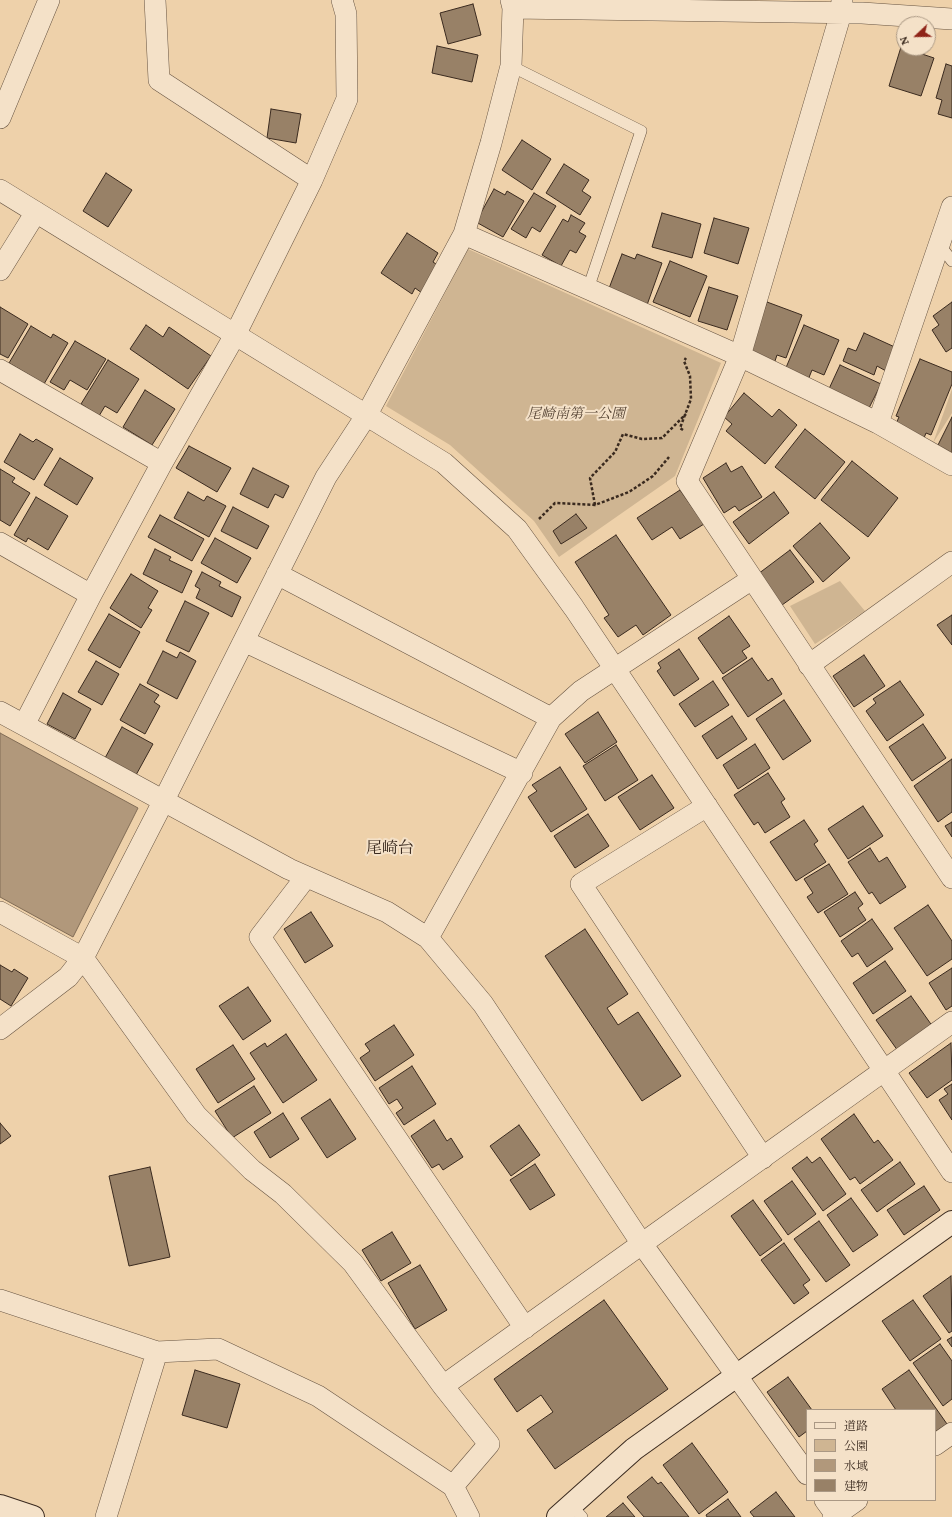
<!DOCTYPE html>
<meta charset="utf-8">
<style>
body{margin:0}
#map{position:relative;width:952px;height:1517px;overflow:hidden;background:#eed1aa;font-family:Vollkorn,"Noto Serif JP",serif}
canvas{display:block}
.legend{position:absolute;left:806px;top:1409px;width:130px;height:92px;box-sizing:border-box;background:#f4e1c8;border:1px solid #aa9884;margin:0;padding:5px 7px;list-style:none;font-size:12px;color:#3a2a1f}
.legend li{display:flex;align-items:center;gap:8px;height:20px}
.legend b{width:20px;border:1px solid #aa9884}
.north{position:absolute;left:896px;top:16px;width:40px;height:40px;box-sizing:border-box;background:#f4e1c8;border:1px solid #aa9884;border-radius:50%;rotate:248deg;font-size:11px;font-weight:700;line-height:16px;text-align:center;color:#3a2a1f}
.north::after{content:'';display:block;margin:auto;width:14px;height:18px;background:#8f2418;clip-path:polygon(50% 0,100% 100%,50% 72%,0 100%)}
</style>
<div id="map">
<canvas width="952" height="1517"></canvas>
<ul class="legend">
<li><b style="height:5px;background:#f4e1c8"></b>道路</li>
<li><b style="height:11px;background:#cfb592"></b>公園</li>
<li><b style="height:11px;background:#b1987b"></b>水域</li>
<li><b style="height:11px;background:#988167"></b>建物</li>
</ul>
<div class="north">N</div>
</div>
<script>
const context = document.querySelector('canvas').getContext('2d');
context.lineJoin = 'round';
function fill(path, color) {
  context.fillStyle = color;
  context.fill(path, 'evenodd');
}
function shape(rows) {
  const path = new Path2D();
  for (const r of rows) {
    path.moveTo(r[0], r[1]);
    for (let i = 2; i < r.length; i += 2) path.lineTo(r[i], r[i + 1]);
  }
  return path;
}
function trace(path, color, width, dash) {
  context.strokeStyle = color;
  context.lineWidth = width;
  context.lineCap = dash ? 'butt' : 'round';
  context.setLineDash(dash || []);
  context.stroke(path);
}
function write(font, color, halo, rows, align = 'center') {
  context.font = font + ' Vollkorn,"Noto Serif JP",serif';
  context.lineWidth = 4;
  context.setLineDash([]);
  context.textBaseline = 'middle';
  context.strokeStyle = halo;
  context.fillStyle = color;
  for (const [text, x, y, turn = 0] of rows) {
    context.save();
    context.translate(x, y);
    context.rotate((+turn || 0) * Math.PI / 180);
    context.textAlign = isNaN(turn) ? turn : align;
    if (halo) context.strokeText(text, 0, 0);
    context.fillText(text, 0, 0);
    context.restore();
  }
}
fill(shape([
 [468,249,721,363,675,476,559,557,534,521,450,445,386,406],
 [952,389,952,413,933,443],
 [840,581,865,611,815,644,790,606]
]), '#cfb592');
const water = shape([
 [0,733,138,808,73,937,0,897,0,733]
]);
fill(water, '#b1987b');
trace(water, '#816c56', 1);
const building = shape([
 [473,4,481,35,448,44,440,13,473,4],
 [437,46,478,55,472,82,432,73,437,46],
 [901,47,934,58,921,96,889,86,901,47],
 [946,64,952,66,952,118,938,114,942,100,936,98,946,64],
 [271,109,301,114,296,143,267,138,271,109],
 [522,140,551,159,532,190,502,170,522,140],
 [564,164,589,180,582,191,591,197,580,215,546,193,564,164],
 [106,173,132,190,108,227,83,211,106,173],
 [494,189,505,195,507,191,524,201,503,237,476,222,494,189],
 [534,193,556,206,540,232,532,227,526,238,511,229,534,193],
 [662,213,701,224,692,258,652,247,662,213],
 [571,215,585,223,579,232,586,236,576,253,570,250,561,266,542,255,563,219,568,222,571,215],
 [714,218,749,228,738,264,704,253,714,218],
 [407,233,438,253,433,262,439,266,422,293,415,288,412,294,381,273,407,233],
 [622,254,635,259,637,254,662,263,647,305,608,291,622,254],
 [670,261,707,276,690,317,653,302,670,261],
 [709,287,738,296,727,330,698,321,709,287],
 [767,302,802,315,786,358,777,355,774,364,748,354,767,302],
 [952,302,952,348,946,352,932,330,939,325,933,316,952,302],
 [0,307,28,324,8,358,0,354,0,307],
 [146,325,163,337,169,327,211,356,188,389,130,349,146,325],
 [804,325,839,340,824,375,812,370,808,380,785,370,804,325],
 [31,326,51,338,53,334,68,343,44,384,9,363,31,326],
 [864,333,897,348,886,371,877,366,874,375,843,361,848,348,856,351,864,333],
 [75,341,106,359,87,390,70,380,64,390,50,382,75,341],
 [920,359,952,372,952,384,931,435,926,433,924,438,895,426,899,417,896,416,920,359],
 [108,360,139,379,117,413,105,406,99,416,81,404,108,360],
 [840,365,881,384,868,410,828,391,840,365],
 [145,390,175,409,152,445,123,427,145,390],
 [744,393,772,417,779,409,797,425,765,464,726,431,732,424,724,417,744,393],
 [952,417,952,454,937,447,952,417],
 [805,429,845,462,815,499,775,467,805,429],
 [20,434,33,442,36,439,53,449,34,480,4,462,20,434],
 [189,446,231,468,217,492,176,468,189,446],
 [60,458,93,478,77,505,44,485,60,458],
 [852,461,898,498,868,537,821,500,852,461],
 [726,463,731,472,742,466,762,497,739,511,735,506,724,513,703,478,726,463],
 [253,468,289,486,283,498,275,494,268,508,240,494,253,468],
 [0,469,15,478,12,482,30,493,10,526,0,520,0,469],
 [680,490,704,524,680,539,672,527,652,540,637,518,680,490],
 [188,492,204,501,207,496,226,506,209,537,174,518,188,492],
 [774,492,789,513,749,544,733,522,774,492],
 [36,497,68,516,48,550,28,538,26,542,14,535,36,497],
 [233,507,269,526,257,549,221,531,233,507],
 [576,514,587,528,561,544,553,531,576,514],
 [160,515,204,539,192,561,148,537,160,515],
 [820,523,850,558,823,582,793,546,820,523],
 [616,535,671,615,643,635,636,625,618,637,604,618,609,615,575,562,616,535],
 [215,538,251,558,237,583,201,563,215,538],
 [155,549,171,557,169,560,192,571,182,593,143,574,155,549],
 [790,550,814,582,782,605,758,574,790,550],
 [202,572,221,582,219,586,241,597,232,617,196,598,200,589,195,586,202,572],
 [131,574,158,591,148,608,152,610,141,628,110,608,131,574],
 [185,601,209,613,189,652,166,641,185,601],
 [109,614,140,632,120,668,88,650,109,614],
 [952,615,952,645,937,625,952,615],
 [729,616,750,646,742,651,747,658,723,674,698,638,729,616],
 [679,649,699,679,674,696,657,671,661,668,658,663,679,649],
 [163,651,177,658,180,652,196,661,177,699,147,683,163,651],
 [864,655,885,686,854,707,833,676,864,655],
 [752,658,768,681,772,678,782,694,748,717,722,678,752,658],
 [96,661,119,674,102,705,78,692,96,661],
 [713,681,729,705,695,727,679,704,713,681],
 [900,681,924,715,887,741,866,711,876,703,873,699,900,681],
 [140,684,159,695,154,702,160,706,145,734,120,720,140,684],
 [63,693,91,709,75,739,47,724,63,693],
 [784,700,811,741,783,760,756,719,784,700],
 [598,712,617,742,585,763,565,734,598,712],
 [732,716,747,739,717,759,702,736,732,716],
 [923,724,946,758,912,781,889,747,923,724],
 [122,727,153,744,136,775,105,758,122,727],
 [755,744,770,768,738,789,723,765,755,744],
 [616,745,638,780,605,801,583,766,616,745],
 [952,759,952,812,938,822,914,786,952,759],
 [560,767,587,809,551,832,528,797,537,791,532,785,560,767],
 [768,773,785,799,781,802,790,817,765,833,758,822,754,825,734,795,768,773],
 [652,775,674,808,640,830,618,797,652,775],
 [863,806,883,836,848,859,828,829,863,806],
 [588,814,609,846,575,868,554,836,588,814],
 [804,820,818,841,814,844,826,862,796,881,770,842,804,820],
 [952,822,952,837,945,826,952,822],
 [870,848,879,862,887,857,906,887,880,904,872,892,869,894,848,862,870,848],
 [829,864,848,894,818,913,807,897,813,893,804,879,829,864],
 [855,892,863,904,858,908,866,920,840,937,824,912,855,892],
 [928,905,952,941,952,959,927,976,894,928,928,905],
 [311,912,333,946,305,963,284,929,311,912],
 [872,919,893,949,867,967,858,953,852,957,841,941,872,919],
 [585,929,628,994,607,1008,618,1025,638,1012,681,1076,642,1101,545,956,585,929],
 [885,961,906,991,873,1014,853,983,885,961],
 [0,965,12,972,14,969,28,978,11,1006,0,999,0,965],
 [952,968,952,1006,946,1010,929,983,952,968],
 [248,987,271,1021,243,1040,219,1006,248,987],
 [911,996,933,1027,898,1051,876,1020,911,996],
 [394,1025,414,1055,375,1081,360,1058,370,1051,365,1044,394,1025],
 [286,1034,317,1080,283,1103,250,1053,265,1043,267,1047,286,1034],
 [951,1043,952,1080,927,1098,909,1073,951,1043],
 [233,1045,255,1079,218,1103,196,1069,233,1045],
 [412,1066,436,1104,404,1125,396,1113,403,1108,397,1099,389,1104,379,1088,412,1066],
 [952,1084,952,1120,939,1100,948,1094,944,1089,952,1084],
 [254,1086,271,1113,232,1138,215,1111,254,1086],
 [330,1099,356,1139,327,1158,301,1118,330,1099],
 [283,1113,299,1139,270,1158,254,1132,283,1113],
 [854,1114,874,1143,878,1140,893,1160,860,1184,855,1177,850,1180,821,1139,854,1114],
 [434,1120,447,1141,451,1138,463,1157,443,1170,439,1164,432,1168,411,1136,434,1120],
 [0,1123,11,1136,0,1144,0,1123],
 [519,1125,540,1155,511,1176,490,1146,519,1125],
 [807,1157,812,1163,820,1157,846,1194,823,1211,792,1168,807,1157],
 [900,1162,915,1184,877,1212,861,1190,900,1162],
 [535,1164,555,1195,530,1210,510,1180,535,1164],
 [150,1167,170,1257,129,1266,109,1176,150,1167],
 [792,1181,816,1214,788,1235,764,1201,792,1181],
 [924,1186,940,1210,904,1235,887,1210,924,1186],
 [851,1198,878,1235,853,1252,827,1215,851,1198],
 [753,1200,782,1240,760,1256,731,1216,753,1200],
 [819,1221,850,1265,826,1282,794,1239,819,1221],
 [392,1232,411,1263,381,1281,362,1250,392,1232],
 [784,1243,810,1280,803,1285,809,1293,794,1304,761,1260,784,1243],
 [420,1265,447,1310,415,1329,388,1283,420,1265],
 [951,1276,952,1331,949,1333,923,1296,951,1276],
 [604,1300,668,1389,555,1469,527,1430,553,1412,541,1395,517,1412,494,1379,604,1300],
 [913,1300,941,1339,910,1361,882,1321,913,1300],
 [952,1337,952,1347,947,1340,952,1337],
 [940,1344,952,1361,952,1399,943,1406,913,1363,940,1344],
 [195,1370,240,1384,227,1428,182,1415,195,1370],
 [909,1370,947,1424,935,1432,935,1410,896,1410,882,1389,909,1370],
 [788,1377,812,1410,807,1410,807,1431,799,1437,767,1392,788,1377],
 [692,1443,728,1492,699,1514,663,1465,692,1443],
 [652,1477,658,1484,661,1482,689,1517,644,1517,627,1497,652,1477],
 [776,1492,795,1517,754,1517,750,1512,776,1492],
 [728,1499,741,1517,707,1517,706,1515,728,1499],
 [623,1503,635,1517,606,1517,623,1503]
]);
fill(building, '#988167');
trace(building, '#3a2a1f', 1);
const lane = shape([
 [511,66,641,131,588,289],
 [939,244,952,261],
 [571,1505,582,1517]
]);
const street = shape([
 [155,0,159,80,312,180],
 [842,0,841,13,740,356,687,481,952,878],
 [513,8,862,13,952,19],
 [0,118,49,0],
 [0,190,444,463,517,529,574,608,952,1172],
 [464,234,740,356,878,423,952,465],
 [0,270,36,212],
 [0,370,162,463],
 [878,423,952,207],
 [0,543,91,595],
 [277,574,551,718],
 [244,641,522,773],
 [809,665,952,562],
 [0,712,289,869,387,912,428,938,483,1004,642,1244,807,1474],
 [24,725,91,595,162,463,235,335,312,180,347,99,346,14,342,0],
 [707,806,581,884,763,1158],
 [306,877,260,937,525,1328],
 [0,912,83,958,196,1115,252,1170,283,1194,353,1263,443,1386,489,1444,453,1486],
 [428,938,551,718,581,691,752,579],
 [0,1029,68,977,83,958,163,802,326,477,366,416,464,234,491,143,511,66,513,8,511,0],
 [0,1300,157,1352,218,1349,318,1396,453,1486,469,1517],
 [443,1386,952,1022],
 [935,1445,952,1433],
 [825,1500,836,1515],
 [106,1517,157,1352],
 [833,1517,857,1500]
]);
const secondary = shape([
 [0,1506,33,1517],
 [558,1517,634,1449,952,1222]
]);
trace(lane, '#675442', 12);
trace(street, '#675442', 22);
trace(secondary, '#3a2a1f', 24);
trace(shape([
 [683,430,680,428,691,399,690,376,684,361,686,358],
 [595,505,590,478,615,452,623,434,642,439,662,438,686,414],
 [539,519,555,503,595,505,629,492,653,476,669,457]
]), '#3a2a1f', 2.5, [3, 2]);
trace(lane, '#f4e1c8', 11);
trace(street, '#f4e1c8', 21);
trace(secondary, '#f4e1c8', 22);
write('italic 14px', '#584636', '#f4e1c8', [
 ["尾崎南第一公園",576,415]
]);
write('16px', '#3a2a1f', '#f4e1c8', [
 ["尾崎台",390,850]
]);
</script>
